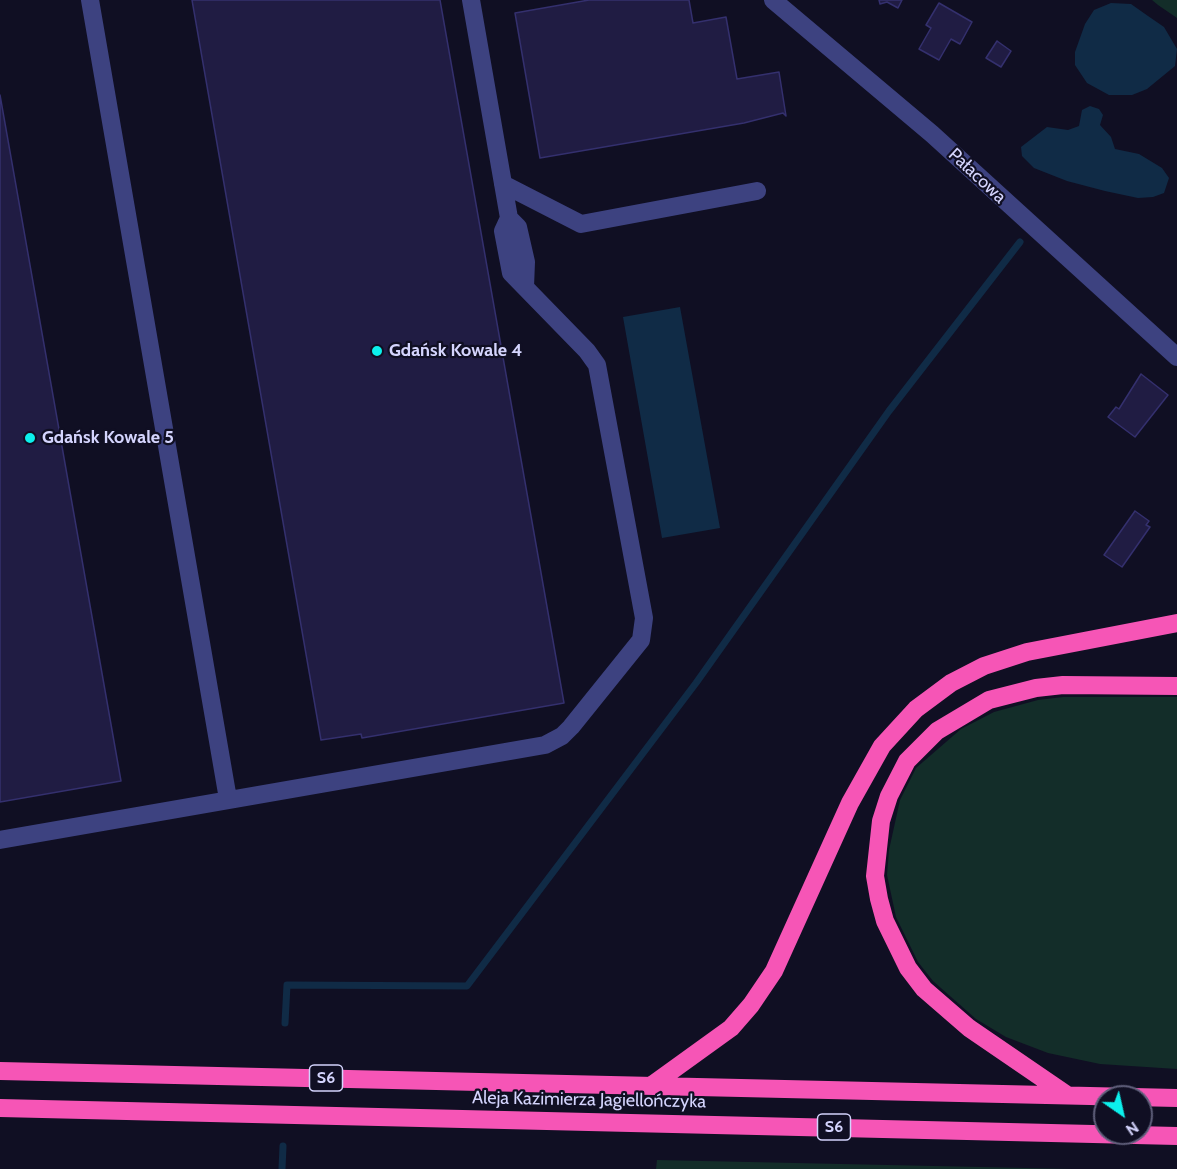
<!DOCTYPE html>
<meta charset="utf-8">
<style>
body{margin:0}
#map{position:relative;width:1177px;height:1169px;overflow:hidden;background:#100f23;font-family:Cabin,sans-serif}
canvas{display:block}
.north{position:absolute;left:1093px;top:1085px;width:60px;height:60px;box-sizing:border-box;background:#100f23;border:2px solid #5e5e7a;border-radius:50%;rotate:146deg;font-size:16px;font-weight:700;line-height:24px;text-align:center;color:#d4d4fd}
.north::after{content:'';display:block;margin:auto;width:21px;height:27px;background:#0cf0ec;clip-path:polygon(50% 0,100% 100%,50% 72%,0 100%)}
</style>
<div id="map">
<canvas width="1177" height="1169"></canvas>
<div class="north">N</div>
</div>
<script>
const context = document.querySelector('canvas').getContext('2d');
context.lineJoin = 'round';
function fill(path, color) {
  context.fillStyle = color;
  context.fill(path, 'evenodd');
}
function shape(rows) {
  const path = new Path2D();
  for (const r of rows) {
    path.moveTo(r[0], r[1]);
    for (let i = 2; i < r.length; i += 2) path.lineTo(r[i], r[i + 1]);
  }
  return path;
}
function trace(path, color, width, dash) {
  context.strokeStyle = color;
  context.lineWidth = width;
  context.lineCap = dash ? 'butt' : 'round';
  context.setLineDash(dash || []);
  context.stroke(path);
}
function write(font, color, halo, rows, align = 'center') {
  context.font = font + ' Cabin,sans-serif';
  context.lineWidth = 4.5;
  context.setLineDash([]);
  context.textBaseline = 'middle';
  context.strokeStyle = halo;
  context.fillStyle = color;
  for (const [text, x, y, turn = 0] of rows) {
    context.save();
    context.translate(x, y);
    context.rotate((+turn || 0) * Math.PI / 180);
    context.textAlign = isNaN(turn) ? turn : align;
    if (halo) context.strokeText(text, 0, 0);
    context.fillText(text, 0, 0);
    context.restore();
  }
}
fill(shape([
 [1152,0,1177,0,1177,18,1158,5],
 [1063,697,1177,697,1177,1069,1100,1064,1048,1053,1006,1037,976,1019,933,981,918,962,896,917,887,875,889,850,900,800,916,768,961,729,994,712,1038,700],
 [657,1160,1073,1169,656,1169]
]), '#132d29');
fill(shape([
 [1111,3,1131,4,1148,16,1164,27,1177,49,1175,66,1147,89,1132,95,1109,95,1087,83,1075,65,1075,52,1085,24,1094,10],
 [1090,106,1099,109,1103,115,1100,125,1111,137,1115,149,1139,154,1162,168,1169,178,1164,193,1153,197,1138,198,1105,191,1067,181,1034,168,1022,156,1021,147,1047,127,1068,130,1079,126,1082,110],
 [680,307,720,528,662,538,623,317]
]), '#102b46');
trace(shape([
 [285,1023,287,985,467,986,696,683,889,411,1020,242],
 [282,1169,283,1146]
]), '#102b46', 7);
const building = shape([
 [192,0,440,0,564,703,362,738,361,734,321,740,192,0],
 [589,0,689,0,693,23,726,17,737,79,779,72,786,116,783,113,744,123,540,158,515,13,589,0],
 [879,0,902,0,898,8,887,2,880,4,879,0],
 [939,3,972,22,960,44,951,39,939,60,919,49,931,28,926,25,939,3],
 [997,41,1011,51,1001,67,986,58,997,41],
 [0,95,121,781,0,802,0,95],
 [1141,374,1168,395,1135,437,1108,417,1116,407,1119,409,1141,374],
 [1135,511,1149,521,1146,525,1150,527,1122,567,1104,555,1135,511]
]);
fill(building, '#201c43');
trace(building, '#34306e', 1.5);
trace(shape([
 [90,0,228,799],
 [773,0,932,134,1177,357],
 [503,184,581,224,757,191],
 [509,218,518,227,526,262,525,287],
 [0,840,545,745,562,736,571,727,641,640,644,618,597,365,587,351,511,273,503,231,509,218,471,0]
]), '#3d4280', 18);
trace(shape([
 [0,1071,1177,1098],
 [652,1085,731,1028,751,1005,774,971,850,803,882,746,916,709,951,683,984,666,1027,652,1177,623],
 [1067,1095,969,1028,924,989,908,968,885,921,879,899,875,876,881,821,889,796,907,761,937,731,989,700,1036,688,1063,685,1177,686],
 [0,1108,1177,1136]
]), '#f655b6', 18);
for (const [x, y, r, color] of [
 [377,351,6,"#0cf0ec"],
 [30,438,6,"#0cf0ec"]
]) {
  const dot = new Path2D();
  dot.arc(x, y, r, 0, 2 * Math.PI);
  context.fillStyle = color;
  context.fill(dot);
  trace(dot, '#100f23', 2);
}
for (const [x, y, w] of [
 [326,1078,33],
 [834,1127,33]
]) {
  const box = new Path2D();
  box.roundRect(x - w / 2, y - 13, w, 26, 4.5);
  context.fillStyle = '#100f23';
  context.fill(box);
  trace(box, '#d4d4fd', 1.5);
}
write('bold 16px', '#d4d4fd', null, [
 ["S6",326,1078],
 ["S6",834,1127]
]);
write('18px', '#d4d4fd', '#100f23', [
 ["Pałacowa",977,176,43],
 ["Aleja Kazimierza Jagiellończyka",589,1100,1]
]);
write('bold 18px', '#d4d4fd', '#100f23', [
 ["Gdańsk Kowale 4",389,351],
 ["Gdańsk Kowale 5",42,438]
], 'left');
</script>
